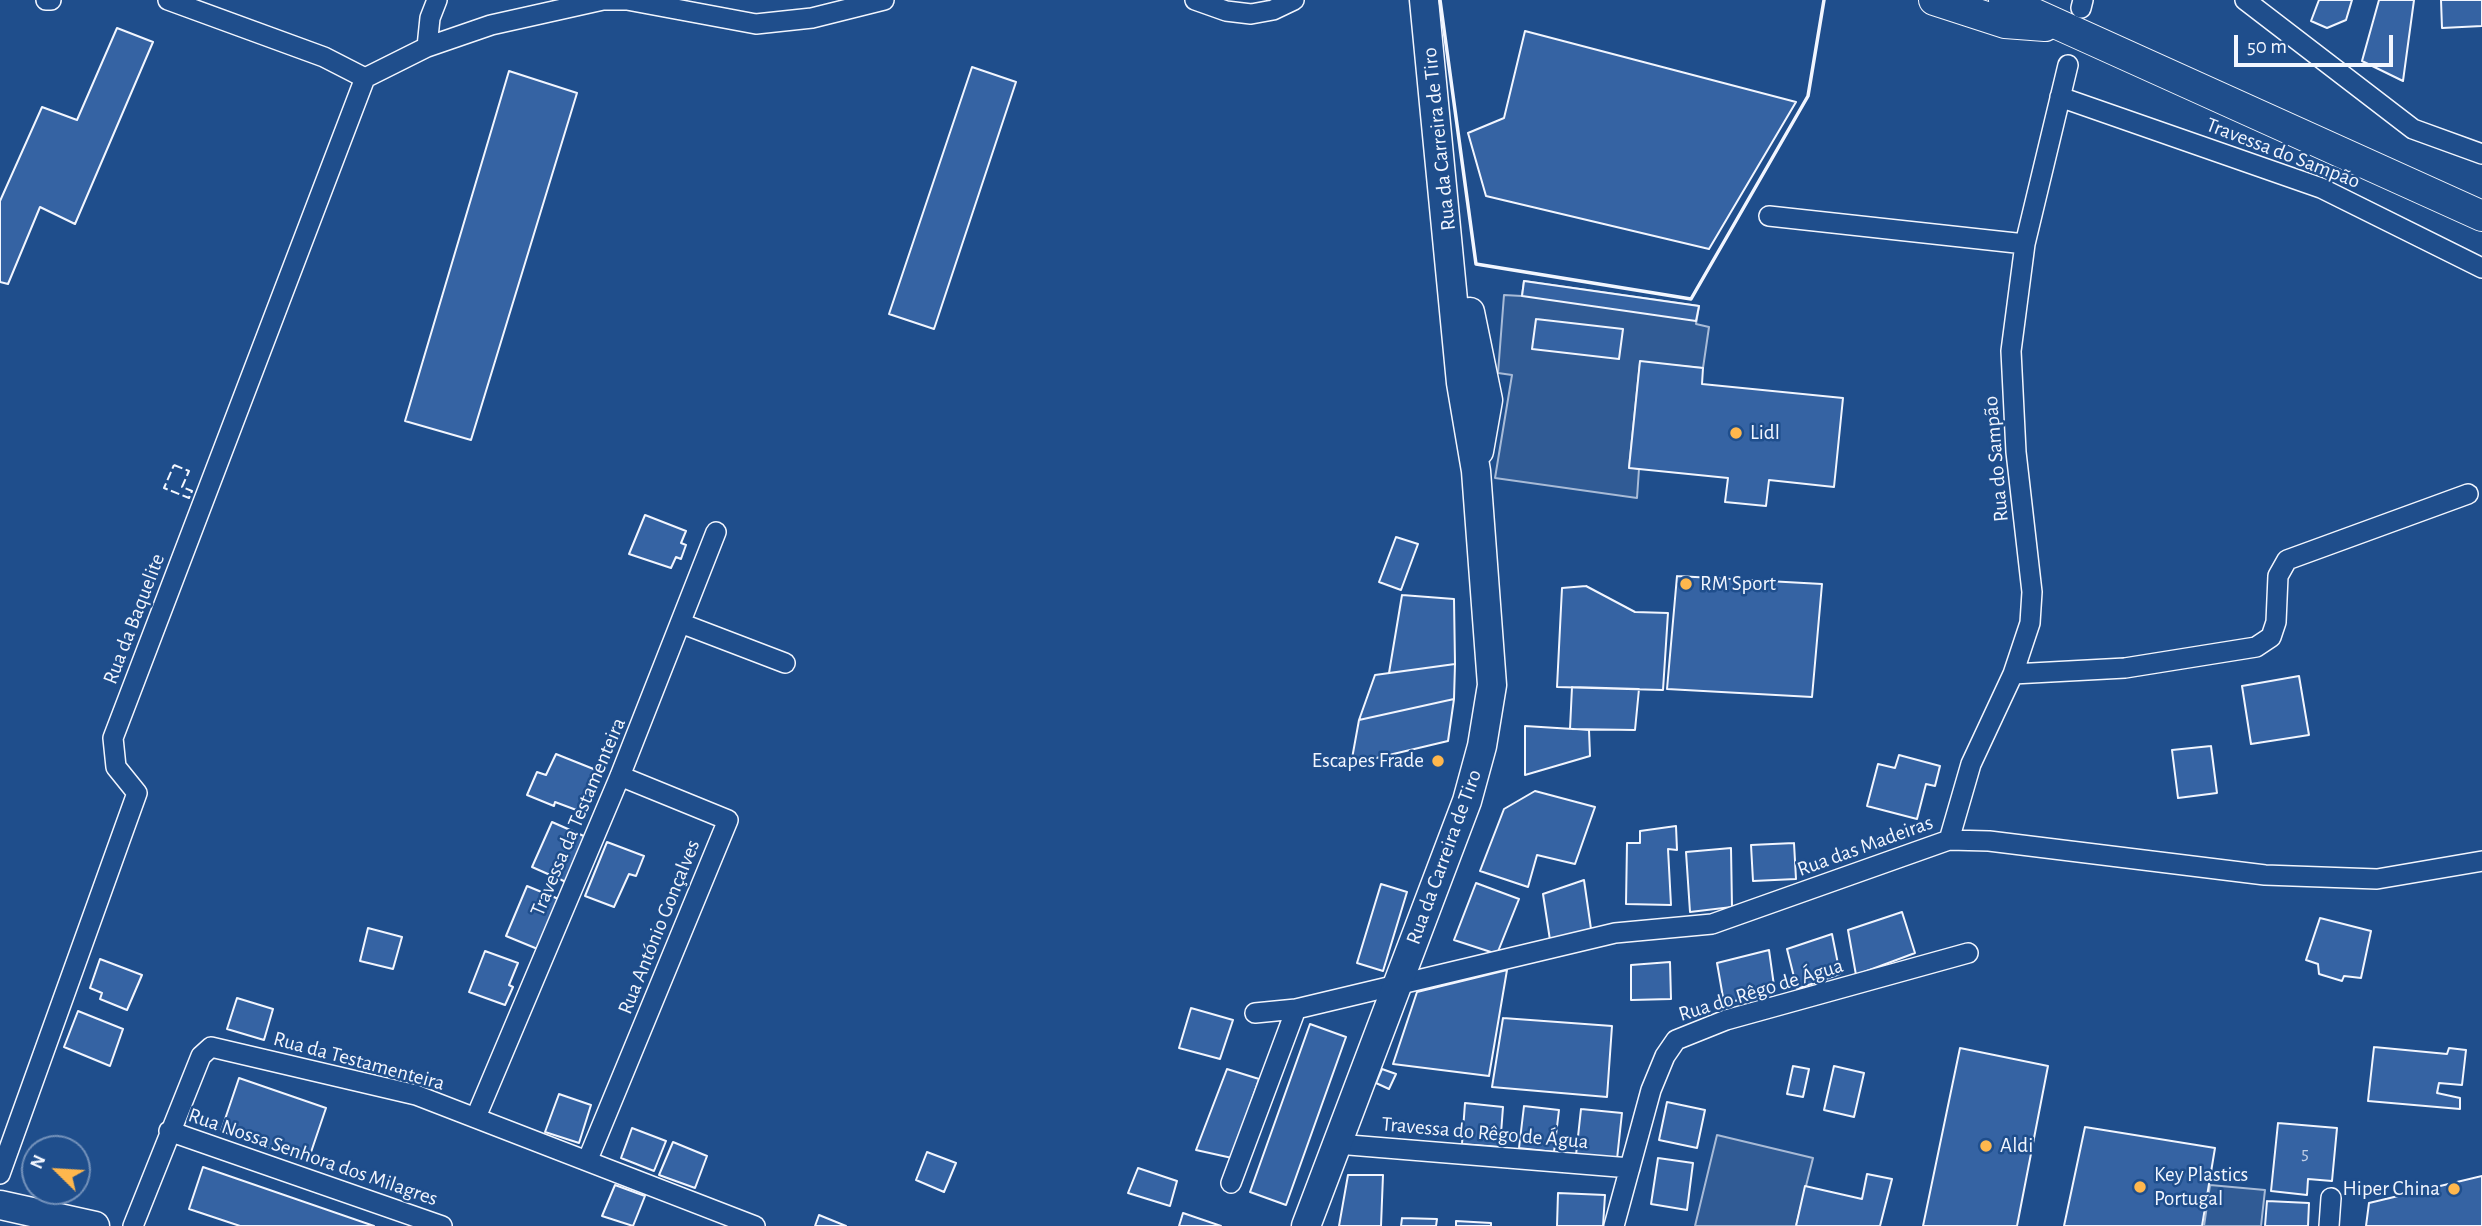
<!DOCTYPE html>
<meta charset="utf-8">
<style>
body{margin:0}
#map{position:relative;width:2482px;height:1226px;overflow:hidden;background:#1f4e8c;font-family:"Alegreya Sans",sans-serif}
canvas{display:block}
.north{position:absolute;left:21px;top:1135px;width:70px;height:70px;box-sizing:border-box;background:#1f4e8c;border:2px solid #7391ba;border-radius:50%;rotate:294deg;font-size:19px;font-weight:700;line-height:28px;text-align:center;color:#f2f6ff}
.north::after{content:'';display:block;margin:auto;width:24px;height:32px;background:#ffb74d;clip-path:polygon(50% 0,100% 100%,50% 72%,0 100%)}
.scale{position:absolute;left:2234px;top:35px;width:159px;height:32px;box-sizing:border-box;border:4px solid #f2f6ff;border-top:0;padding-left:9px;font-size:21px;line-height:24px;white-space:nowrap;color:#f2f6ff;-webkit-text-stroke:5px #1f4e8c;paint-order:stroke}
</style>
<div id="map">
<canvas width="2482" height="1226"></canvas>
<div class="north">N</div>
<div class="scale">50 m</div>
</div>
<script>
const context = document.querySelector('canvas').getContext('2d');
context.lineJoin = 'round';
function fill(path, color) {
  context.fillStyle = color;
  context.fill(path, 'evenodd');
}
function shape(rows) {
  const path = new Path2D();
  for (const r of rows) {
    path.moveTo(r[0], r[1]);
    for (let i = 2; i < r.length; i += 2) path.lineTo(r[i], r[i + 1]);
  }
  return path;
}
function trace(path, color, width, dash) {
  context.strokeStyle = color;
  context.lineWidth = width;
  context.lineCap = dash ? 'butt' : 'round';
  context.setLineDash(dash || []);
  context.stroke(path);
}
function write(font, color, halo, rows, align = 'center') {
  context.font = font + ' "Alegreya Sans",sans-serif';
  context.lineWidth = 5;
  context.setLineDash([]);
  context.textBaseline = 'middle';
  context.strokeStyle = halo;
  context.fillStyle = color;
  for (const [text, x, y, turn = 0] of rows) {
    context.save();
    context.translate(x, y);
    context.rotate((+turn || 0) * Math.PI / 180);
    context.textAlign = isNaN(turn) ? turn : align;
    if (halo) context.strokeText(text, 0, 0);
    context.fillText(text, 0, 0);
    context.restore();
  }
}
const built = shape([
 [1524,281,1699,306,1696,324,1709,327,1703,368,1640,362,1629,467,1639,469,1637,498,1495,478,1512,375,1498,373,1504,295,1522,296,1524,281],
 [1717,1135,1813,1158,1796,1226,1695,1226,1717,1135],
 [2210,1185,2265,1190,2261,1226,2204,1226,2210,1185]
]);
fill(built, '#305b95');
trace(built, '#a8bbd7', 2);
const building = shape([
 [2319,0,2352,0,2346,20,2327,28,2311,21,2319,0],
 [2379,0,2414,0,2403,81,2362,61,2379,0],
 [2441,0,2482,0,2482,26,2442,28,2441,0],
 [117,28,153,42,75,224,40,207,8,284,0,282,0,201,42,107,77,120,117,28],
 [1525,31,1796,102,1709,249,1486,196,1468,133,1504,118,1525,31],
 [972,67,1016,82,934,329,889,314,972,67],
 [509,71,577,93,471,440,405,421,509,71],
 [1524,281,1699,306,1696,321,1522,296,1524,281],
 [1536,319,1623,329,1619,359,1532,349,1536,319],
 [1640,361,1703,368,1702,384,1843,398,1834,487,1769,480,1766,506,1725,502,1728,478,1629,468,1640,361],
 [645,515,686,531,681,543,686,545,681,559,676,557,671,568,629,554,645,515],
 [1396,537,1418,544,1401,590,1379,582,1396,537],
 [1677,576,1822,584,1812,697,1667,689,1677,576],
 [1586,586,1635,612,1668,613,1663,690,1557,687,1562,588,1586,586],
 [1402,595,1454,599,1455,664,1389,673,1402,595],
 [1455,664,1454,699,1359,720,1375,675,1455,664],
 [2299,676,2309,735,2251,744,2242,686,2299,676],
 [1572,687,1639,689,1635,730,1570,729,1572,687],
 [1454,699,1448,741,1351,764,1359,720,1454,699],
 [1525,726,1589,730,1590,756,1525,775,1525,726],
 [2211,746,2217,793,2178,798,2172,750,2211,746],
 [556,754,596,770,579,811,555,802,554,806,527,795,537,772,546,775,556,754],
 [1899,755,1940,766,1935,786,1926,784,1917,819,1867,806,1878,764,1895,768,1899,755],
 [1535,791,1595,807,1575,864,1537,855,1528,887,1480,871,1504,809,1535,791],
 [552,822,586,837,566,882,532,867,552,822],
 [1676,826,1677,850,1668,849,1671,905,1626,904,1627,843,1640,843,1640,831,1676,826],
 [607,842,644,856,636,876,629,874,614,907,585,896,607,842],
 [1794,843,1796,879,1753,881,1751,845,1794,843],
 [1731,848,1732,907,1690,912,1686,852,1731,848],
 [1584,880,1591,929,1550,940,1543,894,1584,880],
 [1476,883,1519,899,1497,954,1454,940,1476,883],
 [1381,884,1407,892,1383,971,1357,963,1381,884],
 [527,886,561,900,540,950,506,936,527,886],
 [1902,912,1915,953,1856,975,1848,930,1902,912],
 [2320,918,2371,931,2361,978,2344,976,2342,981,2319,974,2318,964,2306,960,2320,918],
 [368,928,402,937,393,969,360,961,368,928],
 [1832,934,1840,974,1797,989,1787,949,1832,934],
 [1769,950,1775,993,1724,1003,1717,963,1769,950],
 [485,951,518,963,509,985,513,987,505,1005,469,992,485,951],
 [100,959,142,975,127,1010,100,999,102,993,90,988,100,959],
 [1670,962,1671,999,1631,1000,1631,965,1670,962],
 [1507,970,1489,1076,1393,1064,1417,992,1507,970],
 [237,998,273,1009,264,1040,227,1029,237,998],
 [1191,1008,1233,1020,1220,1059,1179,1048,1191,1008],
 [78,1011,123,1029,110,1066,64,1047,78,1011],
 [1503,1018,1612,1026,1607,1097,1492,1087,1503,1018],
 [1310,1024,1346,1037,1286,1205,1250,1192,1310,1024],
 [2374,1047,2447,1054,2449,1048,2466,1050,2462,1085,2439,1083,2437,1093,2460,1098,2460,1109,2368,1101,2374,1047],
 [1960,1048,2048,1066,2017,1226,1923,1226,1960,1048],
 [1793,1066,1809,1069,1803,1097,1787,1094,1793,1066],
 [1834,1066,1864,1073,1854,1117,1824,1110,1834,1066],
 [1227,1069,1259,1079,1232,1158,1196,1150,1227,1069],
 [1382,1069,1396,1074,1389,1089,1376,1083,1382,1069],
 [239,1078,326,1108,308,1161,221,1131,239,1078],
 [559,1094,591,1105,579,1143,545,1132,559,1094],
 [1667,1102,1705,1110,1697,1148,1659,1140,1667,1102],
 [1465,1103,1503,1107,1500,1147,1462,1144,1465,1103],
 [1524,1106,1559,1110,1554,1152,1519,1148,1524,1106],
 [1581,1109,1622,1113,1617,1159,1576,1155,1581,1109],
 [2278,1123,2337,1128,2332,1181,2308,1179,2307,1195,2271,1191,2278,1123],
 [2085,1127,2215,1148,2202,1226,2064,1226,2085,1127],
 [632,1128,666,1141,654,1171,621,1158,632,1128],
 [673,1142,707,1156,695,1188,659,1175,673,1142],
 [927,1152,956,1163,944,1192,916,1180,927,1152],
 [1658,1158,1693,1163,1687,1210,1651,1204,1658,1158],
 [203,1167,374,1226,240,1226,189,1209,203,1167],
 [1138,1168,1177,1181,1170,1206,1128,1193,1138,1168],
 [1867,1174,1892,1179,1880,1226,1796,1226,1805,1186,1862,1199,1867,1174],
 [1348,1175,1383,1175,1381,1226,1339,1226,1348,1175],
 [2482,1176,2482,1226,2366,1226,2369,1203,2482,1176],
 [615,1185,645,1196,633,1226,602,1216,615,1185],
 [1558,1193,1605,1195,1603,1226,1557,1226,1558,1193],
 [2267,1201,2309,1203,2308,1226,2265,1226,2267,1201],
 [1183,1213,1221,1226,1179,1226,1183,1213],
 [819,1215,846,1226,815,1226,819,1215],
 [1402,1218,1437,1219,1436,1226,1401,1226,1402,1218],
 [1456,1221,1491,1223,1491,1226,1456,1226,1456,1221]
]);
fill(building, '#3563a3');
trace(building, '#f2f6ff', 2);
const minor = shape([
 [46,0,51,0],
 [168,0,324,57,365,78,427,47,491,25,603,0],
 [605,0,627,0,756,24,812,18,884,0],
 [1195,0,1226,11,1251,14,1273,10,1294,0],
 [2245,0,2413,129,2482,154],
 [2081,8,2083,0],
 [427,47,430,18,437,0],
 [2060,97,2321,188,2482,268],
 [1769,216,2025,244],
 [683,624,785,663],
 [2013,674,2125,668,2256,647,2271,637,2276,622,2278,576,2287,560,2468,494],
 [1949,840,1971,764,2013,674,2030,623,2032,592,2016,452,2011,351,2025,244,2068,65],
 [1255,1013,1296,1009],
 [476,1117,620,776,716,532],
 [169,1131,442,1226],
 [1337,1144,1630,1168],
 [588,1159,728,820,620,776],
 [0,1174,137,793,116,767,113,738,365,78],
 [1231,1183,1296,1009,1615,933,1712,924,1949,840,1989,841,2265,875,2377,879,2482,861],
 [133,1226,201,1056,211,1047,416,1095,755,1226],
 [1614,1226,1651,1090,1665,1056,1676,1040,1726,1020,1968,953],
 [2329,1226,2331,1198]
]);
const secondary = shape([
 [1470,312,1488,400,1479,451],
 [0,1205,95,1226],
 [1306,1226,1467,801,1482,746,1492,685,1476,471,1461,383,1424,0]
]);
const primary = shape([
 [1934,0,2005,23,2045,26],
 [2004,0,2482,216]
]);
trace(minor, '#f2f6ff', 22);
trace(secondary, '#f2f6ff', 31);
trace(primary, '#f2f6ff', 32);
trace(minor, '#1f4e8c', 19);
trace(secondary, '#1f4e8c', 28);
trace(primary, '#1f4e8c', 30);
trace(shape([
 [174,465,189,471,182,487,192,491,189,498,164,488,174,465]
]), '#f2f6ff', 2, [9, 3.5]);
trace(shape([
 [1440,0,1476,264,1691,299,1808,96,1824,0]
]), '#f2f6ff', 3.5);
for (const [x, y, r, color] of [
 [1736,433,7,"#ffb74d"],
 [1686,584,7,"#ffb74d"],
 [1438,761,7,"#ffb74d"],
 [1986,1146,7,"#ffb74d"],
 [2140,1187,7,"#ffb74d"],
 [2454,1189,7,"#ffb74d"]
]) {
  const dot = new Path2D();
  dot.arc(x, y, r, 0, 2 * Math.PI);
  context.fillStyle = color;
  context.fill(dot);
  trace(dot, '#1f4e8c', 2.5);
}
write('18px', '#c3d1e8', null, [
 ["5",2305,1154]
]);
write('21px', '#f2f6ff', '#1f4e8c', [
 ["Rua da Carreira de Tiro",1439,139,-96],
 ["Travessa do Sampão",2283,153,21],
 ["Rua do Sampão",1996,459,-95],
 ["Rua da Baquelite",134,619,-69],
 ["Travessa da Testamenteira",578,817,-67],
 ["Rua das Madeiras",1865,846,-20],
 ["Rua da Carreira de Tiro",1444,857,-70],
 ["Rua António Gonçalves",659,927,-68],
 ["Rua do Rêgo de Água",1761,990,-17],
 ["Rua da Testamenteira",359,1061,15],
 ["Travessa do Rêgo de Água",1485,1133,5],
 ["Rua Nossa Senhora dos Milagres",313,1157,19]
]);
write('21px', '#f2f6ff', '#1f4e8c', [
 ["Lidl",1750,433],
 ["RM Sport",1700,584],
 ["Escapes Frade",1424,761,"right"],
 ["Aldi",2000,1146],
 ["Key Plastics",2154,1175],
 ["Portugal",2154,1199],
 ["Hiper China",2440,1189,"right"]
], 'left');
</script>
